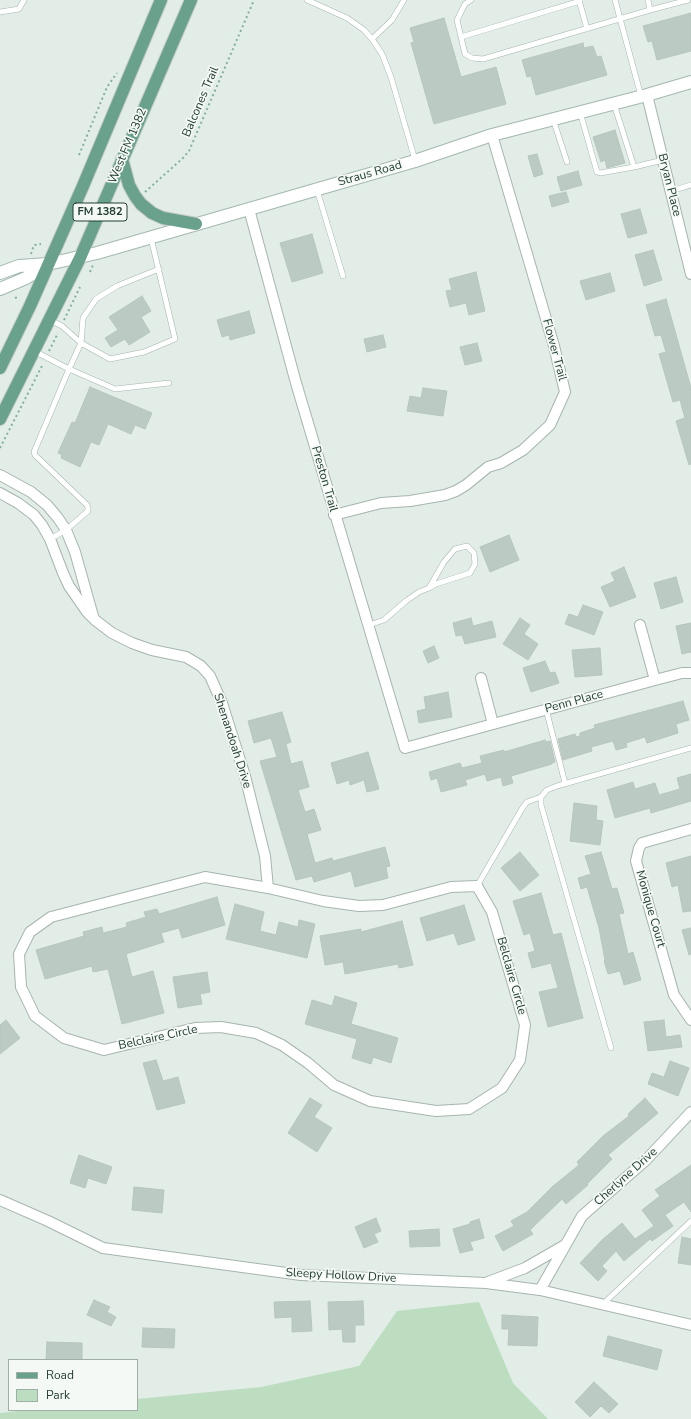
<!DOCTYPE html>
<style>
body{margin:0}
#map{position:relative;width:691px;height:1419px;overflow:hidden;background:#e3ede7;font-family:"Nunito Sans",sans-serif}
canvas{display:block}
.legend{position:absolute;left:8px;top:1359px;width:130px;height:52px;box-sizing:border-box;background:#f4f9f6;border:1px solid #a0aea8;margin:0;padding:5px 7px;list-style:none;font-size:12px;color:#233e33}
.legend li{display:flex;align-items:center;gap:8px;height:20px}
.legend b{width:20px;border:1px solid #a0aea8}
</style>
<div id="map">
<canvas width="691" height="1419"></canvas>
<ul class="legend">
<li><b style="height:5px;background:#69a18c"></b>Road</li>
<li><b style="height:11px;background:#bdddc1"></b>Park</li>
</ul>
</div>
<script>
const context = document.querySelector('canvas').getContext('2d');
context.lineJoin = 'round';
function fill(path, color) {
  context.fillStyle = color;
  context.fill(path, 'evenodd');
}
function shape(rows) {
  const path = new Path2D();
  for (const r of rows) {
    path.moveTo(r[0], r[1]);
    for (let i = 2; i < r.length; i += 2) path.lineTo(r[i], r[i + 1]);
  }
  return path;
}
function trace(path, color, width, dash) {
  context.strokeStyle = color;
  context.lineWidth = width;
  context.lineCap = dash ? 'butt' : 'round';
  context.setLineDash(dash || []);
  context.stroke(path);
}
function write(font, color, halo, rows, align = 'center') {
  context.font = font + ' "Nunito Sans",sans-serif';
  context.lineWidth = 3.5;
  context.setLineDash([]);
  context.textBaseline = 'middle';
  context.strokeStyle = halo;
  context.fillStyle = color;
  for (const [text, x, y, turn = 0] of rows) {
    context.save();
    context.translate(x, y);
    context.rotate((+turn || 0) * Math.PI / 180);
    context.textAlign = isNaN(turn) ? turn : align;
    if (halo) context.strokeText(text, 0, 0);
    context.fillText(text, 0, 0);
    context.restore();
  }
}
fill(shape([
 [479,1302,513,1383,548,1419,0,1419,0,1413,28,1410,137,1410,137,1399,261,1387,359,1366,397,1311]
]), '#bdddc1');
const building = shape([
 [691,13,691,51,657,60,652,41,648,42,643,26,691,13],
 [444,18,461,77,496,67,506,104,434,124,411,43,414,42,410,28,444,18],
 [583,43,584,48,593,46,597,57,601,56,607,75,536,95,531,76,527,77,522,60,583,43],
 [615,130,625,163,607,168,605,160,601,162,593,137,615,130],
 [537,154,543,174,534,177,528,156,537,154],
 [578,171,582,185,561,191,557,177,578,171],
 [566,192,569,202,552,207,549,196,566,192],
 [640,209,647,233,628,238,621,214,640,209],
 [312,234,323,273,292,282,280,243,312,234],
 [653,250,662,280,644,286,635,255,653,250],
 [476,272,485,311,469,315,466,303,450,307,446,291,452,290,449,279,476,272],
 [610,273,615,291,586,300,580,281,610,273],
 [142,296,151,311,141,317,150,332,129,345,125,339,111,347,105,338,118,330,109,317,142,296],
 [666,299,691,388,691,464,689,465,676,421,685,418,680,400,673,402,659,354,666,352,661,335,655,336,646,305,666,299],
 [249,311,255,333,230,340,229,335,222,337,217,320,249,311],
 [383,335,386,347,367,352,364,339,383,335],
 [477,343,482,361,465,365,460,347,477,343],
 [90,387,152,413,145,429,135,425,131,434,108,424,99,445,91,442,80,467,61,458,62,455,58,453,72,422,75,423,90,387],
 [423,388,447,391,443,416,407,411,410,396,421,398,423,388],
 [509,535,519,560,490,572,480,547,509,535],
 [624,567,636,597,610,607,601,587,615,581,611,573,624,567],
 [676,577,683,602,661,609,654,583,676,577],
 [583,605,603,612,594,635,565,624,569,614,578,617,583,605],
 [471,618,473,626,492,621,496,637,465,644,462,635,456,636,453,623,471,618],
 [520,618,530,625,524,634,538,644,528,660,503,644,520,618],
 [691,623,691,652,682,654,676,626,691,623],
 [434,646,439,658,428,663,423,651,434,646],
 [600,648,602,675,575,677,572,650,600,648],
 [545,661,550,673,555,672,559,683,531,692,523,668,545,661],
 [448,692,452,717,419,723,417,711,426,709,424,697,448,692],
 [683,701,689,720,676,724,678,733,647,743,645,737,626,743,627,747,616,750,613,741,591,747,592,751,563,760,558,739,575,734,576,737,580,736,580,733,595,728,594,725,683,701],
 [282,712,291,742,286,744,291,764,302,761,309,787,298,790,305,812,314,809,321,830,307,834,315,863,332,858,333,861,385,847,390,866,386,867,388,878,355,887,351,871,314,882,312,876,296,880,260,761,277,757,271,738,254,743,248,721,282,712],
 [545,740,546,742,550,741,555,762,552,763,552,764,511,776,513,783,503,786,501,777,487,781,485,774,465,780,467,785,441,792,437,778,431,780,429,772,460,763,462,768,482,763,480,756,504,750,504,752,545,740],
 [368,752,379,789,367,792,364,780,350,785,349,780,337,784,331,763,368,752],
 [691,774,691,801,651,813,650,808,615,818,607,790,633,782,635,789,655,783,659,795,680,789,677,778,691,774],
 [574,803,597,806,596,820,603,821,600,845,570,841,574,803],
 [520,852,539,875,520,891,501,868,520,852],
 [601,852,612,889,617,888,624,913,619,914,628,954,633,952,641,980,624,985,620,971,608,974,604,961,605,960,599,928,587,887,581,889,578,878,591,874,585,856,601,852],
 [691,856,691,911,683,912,678,885,672,887,666,863,691,856],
 [541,893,553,935,561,933,583,1018,548,1027,539,992,558,988,551,963,532,968,528,953,535,951,530,933,524,935,513,901,541,893],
 [217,897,225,925,182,938,179,928,161,933,164,942,126,954,132,977,153,971,164,1013,122,1024,108,969,93,972,92,966,45,979,36,950,84,936,83,932,102,927,103,933,127,927,126,923,146,917,144,912,157,909,159,914,217,897],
 [235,904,264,912,260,931,276,935,279,922,298,927,299,920,315,924,307,958,226,939,235,904],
 [464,905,475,940,458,945,454,933,427,941,420,918,464,905],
 [402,921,413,965,399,968,398,964,345,974,343,962,325,965,320,936,361,929,361,932,402,921],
 [691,928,691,954,689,955,682,930,691,928],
 [207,972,210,992,200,994,202,1004,178,1008,173,977,207,972],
 [335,996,357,1003,351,1024,398,1038,391,1063,373,1057,371,1064,352,1058,357,1039,305,1024,312,1000,332,1006,335,996],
 [6,1020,20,1038,0,1054,0,1025,6,1020],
 [664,1020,666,1037,680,1035,682,1047,648,1051,644,1022,664,1020],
 [156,1060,163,1081,178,1077,185,1103,157,1110,143,1063,156,1060],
 [670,1061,689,1068,678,1096,648,1084,652,1073,664,1077,670,1061],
 [310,1098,322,1105,314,1117,332,1128,317,1152,288,1133,310,1098],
 [645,1098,658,1113,608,1155,612,1159,587,1184,588,1185,566,1204,562,1199,530,1230,533,1234,503,1251,495,1236,514,1226,511,1221,527,1212,552,1187,579,1165,577,1162,603,1136,629,1116,628,1114,645,1098],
 [79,1155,112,1167,106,1184,88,1178,85,1188,70,1183,79,1155],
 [691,1165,691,1212,684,1202,665,1215,673,1226,652,1241,650,1239,624,1261,616,1251,602,1266,607,1271,598,1281,580,1263,603,1239,622,1223,635,1239,654,1226,642,1210,660,1196,655,1190,691,1165],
 [134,1187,164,1190,162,1213,132,1210,134,1187],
 [376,1218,381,1231,374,1234,378,1242,364,1248,355,1227,376,1218],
 [479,1219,484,1238,470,1242,473,1250,460,1253,453,1229,470,1224,470,1222,479,1219],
 [439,1229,440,1246,410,1247,409,1231,439,1229],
 [682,1237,691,1239,691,1265,678,1263,682,1237],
 [94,1300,110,1307,107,1312,116,1317,111,1326,87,1315,94,1300],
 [310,1301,312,1331,292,1332,292,1317,275,1318,274,1302,310,1301],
 [363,1301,364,1325,355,1325,355,1342,343,1342,342,1329,329,1330,328,1302,363,1301],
 [502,1315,538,1317,537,1346,508,1345,509,1329,502,1329,502,1315],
 [143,1328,175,1329,174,1348,142,1347,143,1328],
 [608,1336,662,1350,657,1370,603,1356,608,1336],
 [47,1342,82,1343,82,1360,46,1360,47,1342],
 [594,1382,618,1404,609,1413,601,1406,590,1417,575,1402,594,1382]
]);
fill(building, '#bbcac3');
trace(building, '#b6c6bd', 1);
const lane = shape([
 [307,0,347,18,364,30,372,39,382,54,391,77,415,160],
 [471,0,465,4,457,20,465,54,472,58,483,59,650,10],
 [579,0,587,29],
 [615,0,641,96],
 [648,0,650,10,688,0],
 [0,12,19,9,24,0],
 [461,37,580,1],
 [372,39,392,20,404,0],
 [580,112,597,172,600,173,634,167,614,104],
 [553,119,567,162],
 [634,167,663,160],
 [317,190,343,276],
 [671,191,691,185],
 [50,320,62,326,81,343,110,359,144,352,175,339,151,238],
 [34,351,69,369,81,343,83,318,96,299,117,286,159,269],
 [50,539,66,530,88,511,88,508,87,505,35,455,34,452,69,369,115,389,169,383],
 [369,625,384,620,406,601,419,592,429,588,436,584,470,573,475,564,474,553,467,546,455,549,444,562,429,588],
 [546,709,565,783],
 [477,886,523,807,527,802,541,797],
 [611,1048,541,805,541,797,547,790,557,786,691,748],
 [603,1304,691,1221]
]);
const street = shape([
 [647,95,691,274],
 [249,209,296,383,405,748,655,680,682,673,691,673],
 [0,475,31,492,47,505,58,518,66,530,75,552,93,616],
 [0,493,18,503,34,515,42,525,50,539,63,573,69,586,87,612,95,620,112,633,132,643,152,650,186,657,201,666,210,676,222,703,245,776,265,856,268,888],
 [334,515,381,503,410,501,445,495,456,491,466,485,488,467,501,463,523,450,550,425,565,392,554,346,492,135],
 [640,625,655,680],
 [481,678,493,724],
 [691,829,642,843,639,848,636,861,674,995,691,1020],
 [205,877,268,888,323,901,359,906,383,905,451,887,477,886,492,912,525,1025,520,1060,502,1088,469,1109,436,1111,370,1101,334,1085,308,1063,282,1045,256,1033,221,1027,195,1028,104,1050,64,1038,35,1016,21,987,19,954,30,932,51,917,205,877],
 [0,1200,48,1221,103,1248,301,1275,486,1283,540,1290,691,1325],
 [488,1282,525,1268,565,1245],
 [540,1290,582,1216,646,1160,691,1112]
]);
const secondary = shape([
 [0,273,19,266,48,264,97,253,415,161,492,135,647,95,691,82],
 [0,289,26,278,47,265]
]);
const primary = shape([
 [122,159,129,185,135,196,141,204,152,213,163,218,196,224],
 [0,368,30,306,83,186,161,0],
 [0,419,80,258,191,0]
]);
trace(lane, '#a6b5ad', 6);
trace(street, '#a6b5ad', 12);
trace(secondary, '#a2b8ae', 14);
trace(primary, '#c1c9c6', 14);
trace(shape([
 [79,155,107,87,117,73],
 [145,192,183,158,189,151,254,0],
 [31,254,34,245,41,244],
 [90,272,93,265],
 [15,298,18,297],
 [64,320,80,287],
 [49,351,58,333],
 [0,448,43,364]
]), '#84b09d', 2, [2, 3]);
trace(lane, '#fff', 5);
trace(street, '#fff', 10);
trace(secondary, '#fff', 12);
trace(primary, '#69a18c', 12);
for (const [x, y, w] of [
 [100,212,54]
]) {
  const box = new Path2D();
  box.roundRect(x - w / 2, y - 9, w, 18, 3);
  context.fillStyle = '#f4f9f6';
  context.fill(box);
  trace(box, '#233e33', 1);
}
write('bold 11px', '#233e33', null, [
 ["FM 1382",100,212]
]);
write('12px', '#233e33', '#f4f9f6', [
 ["Balcones Trail",201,102,-67],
 ["West FM 1382",128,146,-67],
 ["Straus Road",370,174,-16],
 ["Bryan Place",669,185,76],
 ["Flower Trail",554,350,75],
 ["Preston Trail",324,479,74],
 ["Penn Place",574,702,-15],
 ["Shenandoah Drive",232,741,72],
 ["Monique Court",650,909,74],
 ["Belclaire Circle",511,976,74],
 ["Belclaire Circle",158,1038,-12],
 ["Cherlyne Drive",626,1177,-42],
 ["Sleepy Hollow Drive",341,1276,3]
]);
</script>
